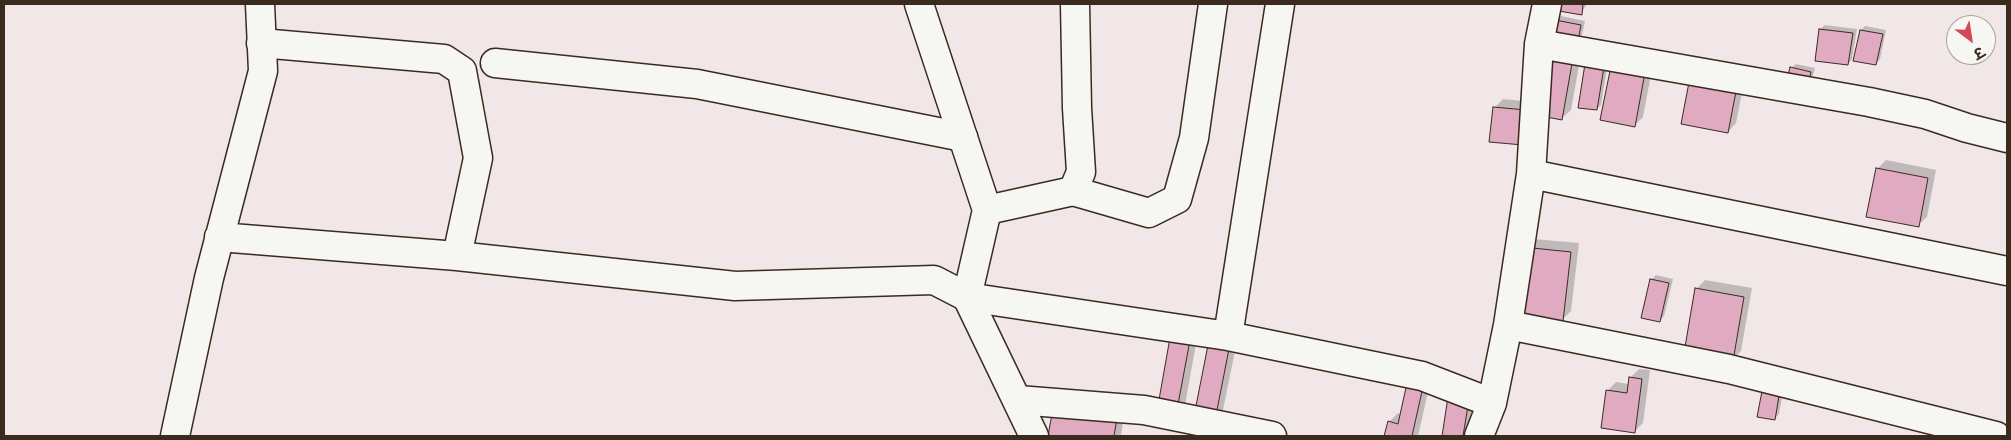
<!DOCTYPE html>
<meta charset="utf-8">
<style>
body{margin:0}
#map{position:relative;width:2011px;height:440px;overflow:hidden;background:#f2e7e8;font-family:Sriracha,"Playpen Sans Deva",sans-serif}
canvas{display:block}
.frame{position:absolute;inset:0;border:5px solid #3b2a1e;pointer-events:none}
.north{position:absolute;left:1946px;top:15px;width:50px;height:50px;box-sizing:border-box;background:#f6f6f2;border:1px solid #aba49d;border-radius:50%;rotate:149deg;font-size:14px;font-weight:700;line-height:20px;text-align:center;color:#3b2a1e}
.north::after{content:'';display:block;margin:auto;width:18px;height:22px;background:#d1495b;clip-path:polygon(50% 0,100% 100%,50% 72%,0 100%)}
</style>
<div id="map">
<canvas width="2011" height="440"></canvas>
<div class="frame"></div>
<div class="north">उ</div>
</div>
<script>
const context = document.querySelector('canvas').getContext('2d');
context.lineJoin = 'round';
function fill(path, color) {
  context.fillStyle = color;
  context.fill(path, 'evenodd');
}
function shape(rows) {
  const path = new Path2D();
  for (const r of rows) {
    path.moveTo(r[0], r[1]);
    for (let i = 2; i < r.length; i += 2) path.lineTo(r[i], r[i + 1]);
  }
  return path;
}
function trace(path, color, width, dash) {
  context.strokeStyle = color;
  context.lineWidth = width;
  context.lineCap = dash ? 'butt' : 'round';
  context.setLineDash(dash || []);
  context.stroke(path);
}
fill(shape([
 [1555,4,1587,4,1581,13],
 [1561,16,1585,21,1582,35,1578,40,1556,20],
 [1825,25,1857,29,1852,59,1848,64,1820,29],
 [1865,26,1886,30,1880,59,1876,64,1861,30],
 [1582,49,1571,110,1562,118,1537,114],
 [1654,59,1643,117,1634,126,1601,119],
 [1591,60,1608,63,1601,105,1597,109],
 [1796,64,1815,68,1812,79,1791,68],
 [1746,72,1736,123,1728,132,1683,123],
 [1503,99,1534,102,1491,141,1494,108],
 [1886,160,1936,170,1927,217,1918,225,1877,169],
 [1533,239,1579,243,1571,311,1563,319,1517,314],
 [1656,275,1673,279,1664,316,1660,321,1651,280],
 [1705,280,1752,288,1741,351,1732,360,1696,289],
 [1199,327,1185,405,1159,410,1172,333],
 [1210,341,1236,346,1223,410,1214,419],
 [1639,369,1650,370,1643,423,1634,432,1607,391,1616,382,1629,384,1630,378],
 [1431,379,1418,436,1385,436,1389,422,1398,413,1401,414],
 [1785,380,1779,414,1774,419,1765,382],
 [1477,392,1470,436,1443,436,1449,398],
 [1054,409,1125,410,1121,436,1050,436]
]), '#0003');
const building = shape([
 [1554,4,1583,4,1582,15,1553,10,1554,4],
 [1555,20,1581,25,1578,41,1552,36,1555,20],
 [1819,29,1853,33,1848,65,1815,61,1819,29],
 [1860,30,1883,34,1876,65,1853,61,1860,30],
 [1547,53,1573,58,1562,120,1536,115,1547,53],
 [1612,61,1646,67,1635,127,1600,120,1612,61],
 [1585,64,1604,67,1597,110,1578,108,1585,64],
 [1790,67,1811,72,1808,85,1787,80,1790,67],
 [1691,72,1738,81,1728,133,1681,124,1691,72],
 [1493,107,1526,110,1523,145,1489,142,1493,107],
 [1876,168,1928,178,1919,227,1866,217,1876,168],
 [1523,247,1571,252,1563,321,1516,316,1523,247],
 [1650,279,1669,283,1660,322,1641,318,1650,279],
 [1695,288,1744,297,1733,361,1684,353,1695,288],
 [1171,332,1191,335,1176,415,1157,411,1171,332],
 [1209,340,1230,344,1215,420,1194,416,1209,340],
 [1629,377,1642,379,1635,433,1601,428,1606,390,1627,393,1629,377],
 [1764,381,1781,384,1775,420,1757,417,1764,381],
 [1407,383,1423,387,1412,436,1384,436,1388,421,1398,424,1407,383],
 [1448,397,1469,400,1463,436,1442,436,1448,397],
 [1053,408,1117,418,1114,436,1048,436,1053,408]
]);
fill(building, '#e0aac1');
trace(building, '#3b2a1e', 1);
const minor = shape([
 [261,43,444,59,462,71,478,158,457,256],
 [1539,44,1869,102,1925,114,1967,128,2007,138],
 [495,63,697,84,963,137],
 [1531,174,2007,271],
 [1073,191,1081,172,1077,108,1075,4],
 [987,210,1073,191,1149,213,1177,199,1194,138,1213,4],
 [219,237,457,256,735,286,934,280,967,297,1228,336,1422,376,1492,403],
 [1508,325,1729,369,1996,436],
 [1228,336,1280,4],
 [1018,400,1144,410,1272,436],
 [175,436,209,278,263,71,260,4],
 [1479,436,1492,403,1508,325,1531,174,1539,44,1547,4]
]);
const tertiary = shape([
 [919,4,987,210,967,297,1034,436]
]);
trace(minor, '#3b2a1e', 31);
trace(tertiary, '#3b2a1e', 31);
trace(minor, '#f6f6f2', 28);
trace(tertiary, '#f6f6f2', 28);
</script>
